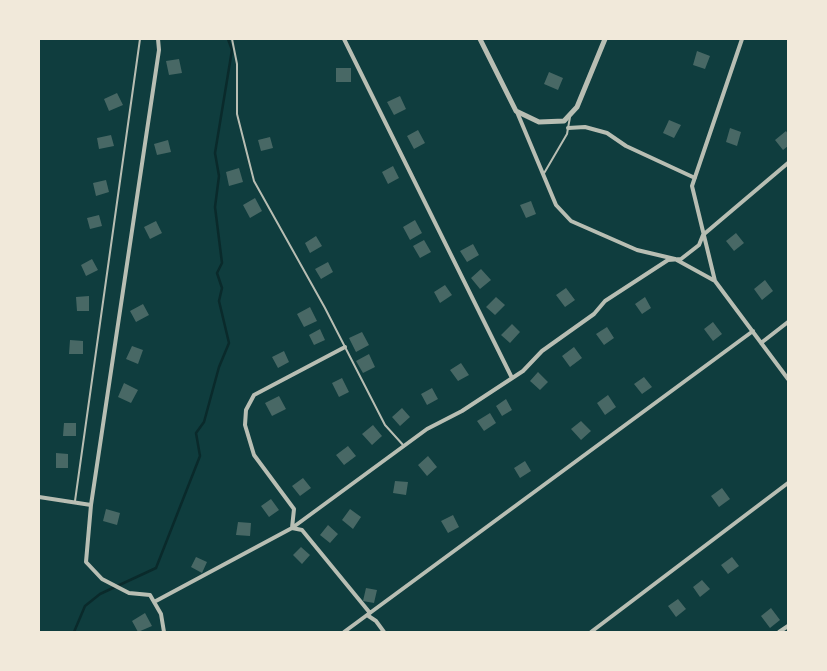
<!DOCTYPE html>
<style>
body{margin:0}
#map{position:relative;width:827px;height:671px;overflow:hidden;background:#0f3d3e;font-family:Roboto,sans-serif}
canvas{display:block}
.frame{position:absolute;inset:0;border:40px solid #f1e9da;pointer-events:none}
</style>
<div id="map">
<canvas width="827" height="671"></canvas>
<div class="frame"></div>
</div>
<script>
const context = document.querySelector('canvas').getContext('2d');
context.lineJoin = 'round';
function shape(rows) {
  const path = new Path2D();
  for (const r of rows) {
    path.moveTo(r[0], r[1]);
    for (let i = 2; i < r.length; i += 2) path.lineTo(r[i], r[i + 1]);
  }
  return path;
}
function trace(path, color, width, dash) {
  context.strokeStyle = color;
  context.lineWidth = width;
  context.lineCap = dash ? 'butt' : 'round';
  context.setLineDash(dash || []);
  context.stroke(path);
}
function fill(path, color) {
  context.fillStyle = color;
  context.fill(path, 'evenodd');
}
trace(shape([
 [74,632,85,606,100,594,156,568,200,456,196,433,204,422,219,367,229,343,219,301,222,288,217,273,222,263,215,207,219,176,215,153,232,50,228,39]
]), '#0a2a2b', 2.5);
fill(shape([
 [697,51,710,56,705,69,693,65],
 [179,59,182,73,169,75,166,61],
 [336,68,351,68,351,82,336,82],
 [549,72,563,78,558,90,544,84],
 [117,93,123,105,109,111,104,99],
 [400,96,406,109,394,115,387,102],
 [669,120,681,125,674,138,663,133],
 [730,128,741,132,737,146,726,142],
 [418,130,425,143,414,149,407,136],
 [786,131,788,134,788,146,783,150,775,140],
 [111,135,114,146,99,149,97,138],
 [270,137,273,148,261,151,258,140],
 [168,140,171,152,157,155,154,144],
 [393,166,399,178,388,184,382,172],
 [239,168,243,182,229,186,226,172],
 [106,180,109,192,96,196,93,183],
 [255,198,262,211,250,218,243,205],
 [531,201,536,214,526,218,520,205],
 [99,215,102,226,90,229,87,218],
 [415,220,422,233,410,240,403,227],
 [156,221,162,233,150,239,144,227],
 [736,233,744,243,734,251,726,241],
 [316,236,322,246,310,253,305,243],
 [424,240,431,252,420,258,413,246],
 [473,244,479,255,467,262,460,251],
 [92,259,98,270,86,276,81,265],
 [328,262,333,272,321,279,315,269],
 [481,269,491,280,480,289,471,278],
 [765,280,773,291,762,300,754,289],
 [445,285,452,295,440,303,434,292],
 [566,288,575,300,565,307,556,295],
 [89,296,89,311,77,311,76,297],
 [496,297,505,305,495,315,486,307],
 [645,297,651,308,642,314,635,304],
 [143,304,149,315,136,322,130,311],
 [310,307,317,321,304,327,297,314],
 [713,322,722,334,713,341,704,329],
 [512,324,520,332,510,343,501,335],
 [607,327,614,338,604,345,596,334],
 [320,329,325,340,314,345,309,335],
 [362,332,369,345,356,352,349,338],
 [70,340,83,341,83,354,69,354],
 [132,346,143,350,138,364,126,359],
 [574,347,582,358,570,367,562,356],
 [284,351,289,362,278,368,272,357],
 [369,354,375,367,363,373,356,361],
 [461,363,469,375,458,381,450,370],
 [538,372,548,382,540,390,530,381],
 [644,377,652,387,642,394,634,384],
 [342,378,349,392,339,397,332,383],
 [124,383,138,390,131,403,118,397],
 [432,388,438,399,427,405,421,394],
 [608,395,616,407,605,415,597,403],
 [279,396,286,409,272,416,265,403],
 [506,399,512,410,502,416,496,406],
 [402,408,410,417,400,426,392,417],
 [490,413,496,423,484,431,477,421],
 [581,421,591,431,581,440,571,429],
 [64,423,76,423,76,436,63,436],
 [373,425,382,436,372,445,362,434],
 [348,446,356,456,344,465,336,455],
 [56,453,68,454,68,468,56,468],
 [428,456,437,467,427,476,418,465],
 [525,461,531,471,520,478,514,468],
 [303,478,311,488,300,496,292,486],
 [395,481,408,482,406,495,393,493],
 [722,488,730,499,719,507,711,496],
 [271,499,279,510,269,517,261,506],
 [106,509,120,513,117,525,103,521],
 [350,509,361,517,353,529,342,520],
 [453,515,459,527,448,533,441,521],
 [238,522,251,523,250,536,236,535],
 [328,525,338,534,330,543,320,535],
 [301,547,310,555,302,564,293,555],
 [196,557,207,562,202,573,191,567],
 [732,557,739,566,728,574,721,565],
 [702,580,710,589,700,597,693,587],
 [366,588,377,590,374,603,363,601],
 [678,599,686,609,676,617,668,606],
 [771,608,780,620,770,628,761,616],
 [145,613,152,626,138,632,132,621]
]), '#486865');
trace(shape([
 [232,39,237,64,237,114,254,181,325,308,385,425,404,446],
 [543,175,567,134,570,117],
 [75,501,140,39]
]), '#b8beb3', 2);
trace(shape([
 [344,39,512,378],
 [742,39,692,186,715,281,788,379],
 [517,112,556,205,571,221,637,250,675,259,715,281],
 [568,128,585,127,607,133,626,146,695,178],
 [761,343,788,322],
 [345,347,254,395,246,410,245,425,254,455,294,509,292,528,302,530,370,613],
 [39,497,91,505,86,562,102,579,129,593,150,595,161,614,164,632],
 [91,505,159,50,158,39],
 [154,602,292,528,427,429,462,411,523,371,542,351,594,314,605,301,668,260,681,259,699,245,703,235,788,163],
 [367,615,376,621,384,632],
 [344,632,753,331],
 [591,632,788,483],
 [779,632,788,626]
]), '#b8beb3', 4);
trace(shape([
 [480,39,516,111,539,122,564,121,577,107,605,39]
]), '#b8beb3', 5);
</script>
